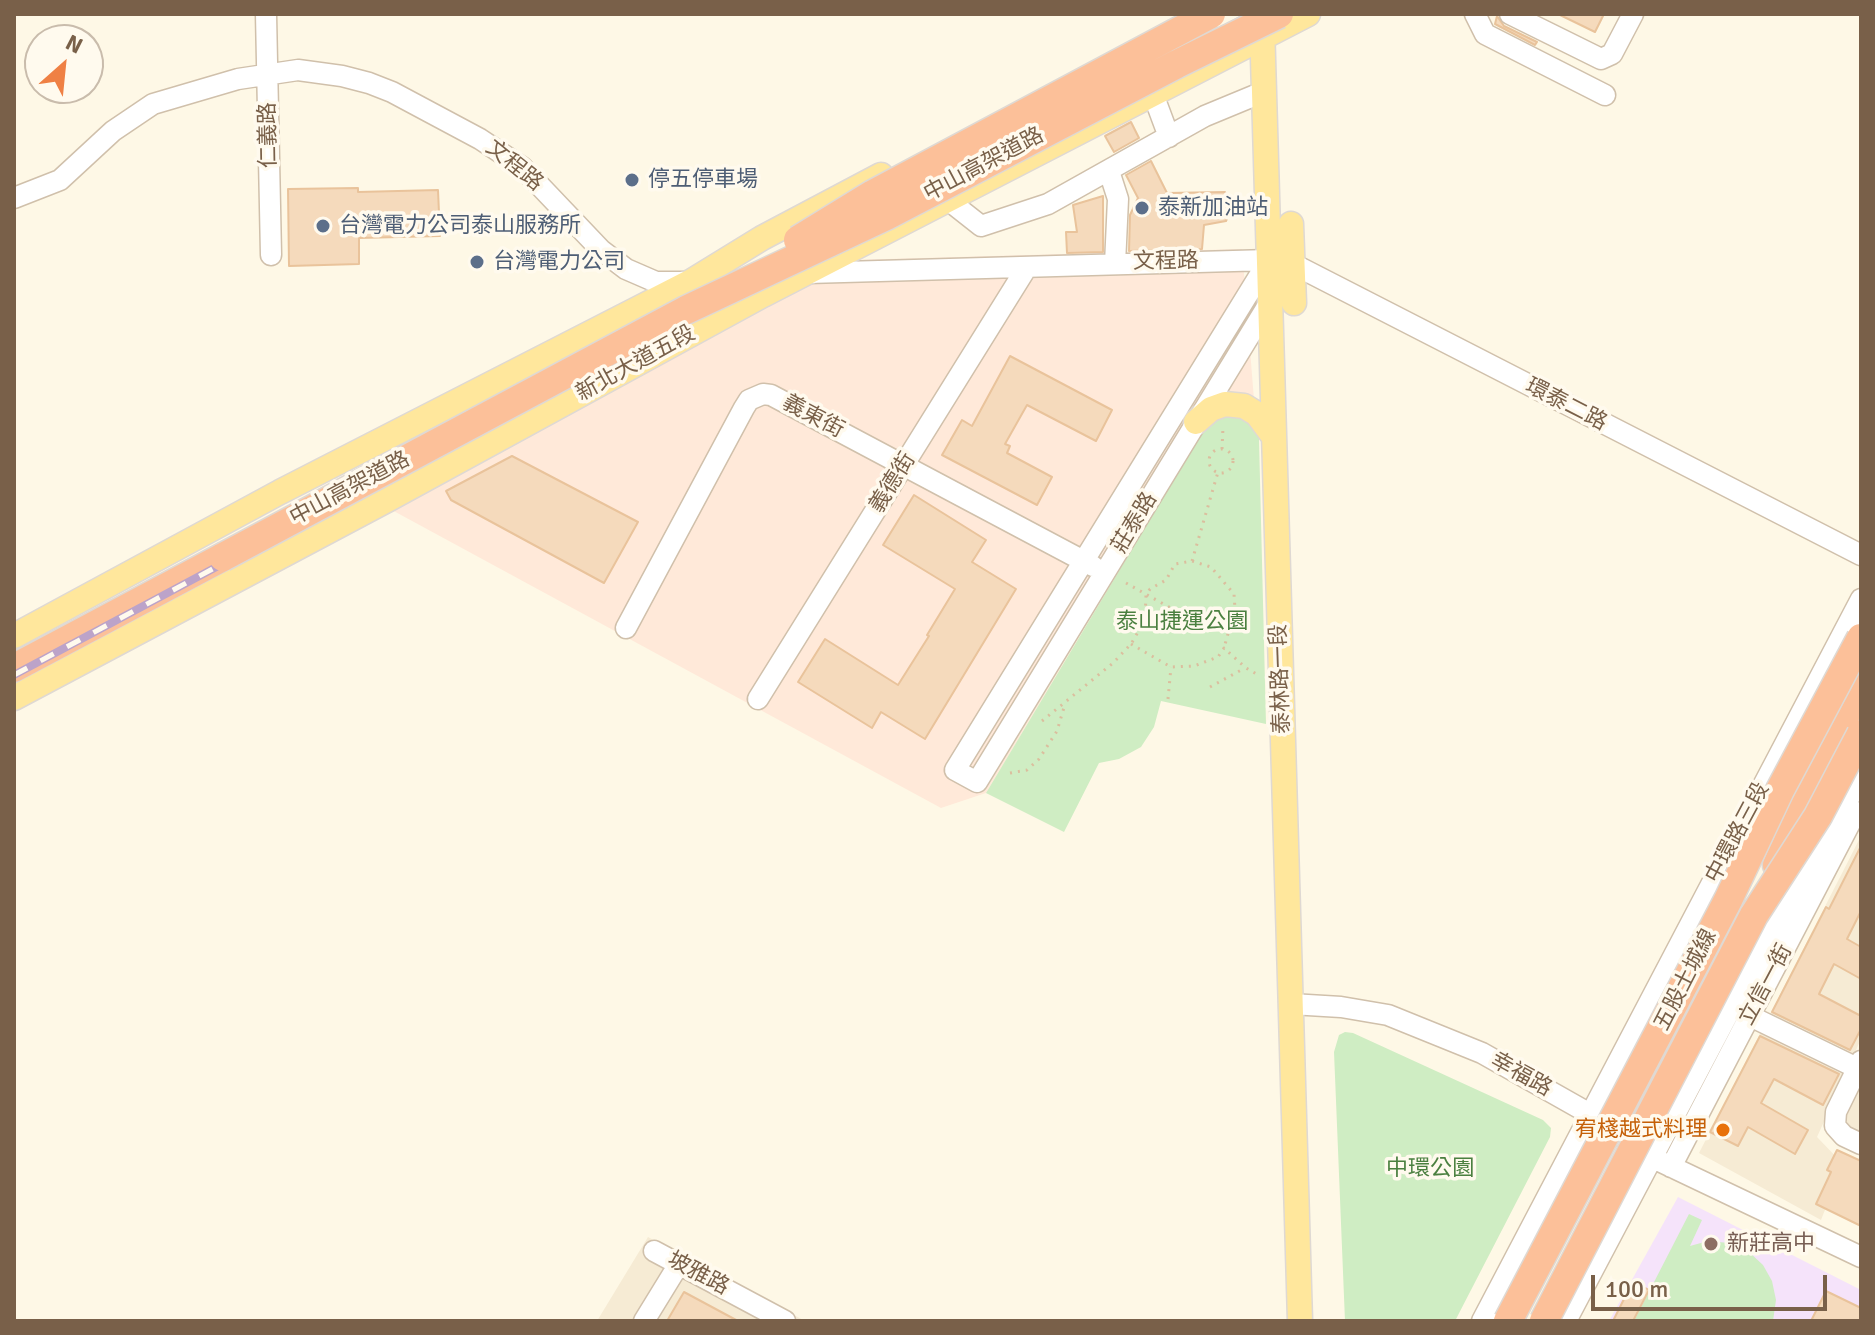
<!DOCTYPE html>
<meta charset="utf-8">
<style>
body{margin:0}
#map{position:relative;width:1875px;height:1335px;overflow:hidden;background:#fef8e6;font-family:Signika,sans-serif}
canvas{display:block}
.frame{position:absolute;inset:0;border:16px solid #796049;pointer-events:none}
.north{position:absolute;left:24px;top:24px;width:80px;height:80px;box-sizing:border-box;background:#fffaee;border:2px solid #c9bcac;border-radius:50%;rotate:27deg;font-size:22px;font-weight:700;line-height:32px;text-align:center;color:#796049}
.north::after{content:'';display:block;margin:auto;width:28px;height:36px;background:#ef8044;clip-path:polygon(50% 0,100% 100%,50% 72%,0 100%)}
.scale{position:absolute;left:1591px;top:1275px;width:236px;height:36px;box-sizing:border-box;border:4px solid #796049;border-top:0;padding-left:10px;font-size:24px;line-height:28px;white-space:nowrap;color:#796049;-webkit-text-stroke:6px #fffaee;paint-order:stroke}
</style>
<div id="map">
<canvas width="1875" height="1335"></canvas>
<div class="frame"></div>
<div class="north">N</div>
<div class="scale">100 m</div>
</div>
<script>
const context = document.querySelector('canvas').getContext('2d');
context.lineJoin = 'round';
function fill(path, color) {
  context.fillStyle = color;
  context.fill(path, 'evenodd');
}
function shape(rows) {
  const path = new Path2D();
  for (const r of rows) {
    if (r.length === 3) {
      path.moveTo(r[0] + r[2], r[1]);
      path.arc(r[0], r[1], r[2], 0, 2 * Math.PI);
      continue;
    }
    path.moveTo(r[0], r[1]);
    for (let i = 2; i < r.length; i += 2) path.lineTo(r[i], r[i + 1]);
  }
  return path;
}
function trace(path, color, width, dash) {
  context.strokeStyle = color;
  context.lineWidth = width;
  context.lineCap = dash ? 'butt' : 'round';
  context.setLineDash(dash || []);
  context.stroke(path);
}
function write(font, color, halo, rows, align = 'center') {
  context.font = font + ' Signika,"Noto Sans TC",sans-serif';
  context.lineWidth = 7;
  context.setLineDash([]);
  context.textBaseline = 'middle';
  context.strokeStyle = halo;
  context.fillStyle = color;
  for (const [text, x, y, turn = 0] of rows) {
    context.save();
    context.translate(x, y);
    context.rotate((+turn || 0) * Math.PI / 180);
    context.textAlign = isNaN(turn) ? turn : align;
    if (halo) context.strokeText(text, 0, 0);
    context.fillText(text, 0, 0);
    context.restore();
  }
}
fill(shape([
 [1861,836,1861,1039,1817,1137,1843,1164,1821,1220,1699,1153],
 [1861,1074,1861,1137,1855,1134,1841,1113],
 [648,1237,805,1321,597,1321]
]), '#f6ebd4');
fill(shape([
 [1242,249,1256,425,1207,424,986,793,941,808,390,509,852,260]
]), '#ffe9d9');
fill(shape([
 [1678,1197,1861,1290,1861,1321,1609,1321]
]), '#f5e3fa');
fill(shape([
 [1230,411,1256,425,1259,439,1266,724,1161,701,1154,727,1141,747,1119,759,1099,763,1064,832,986,793,1207,424],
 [1345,1032,1353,1033,1543,1120,1551,1128,1550,1137,1455,1321,1345,1321,1334,1052,1339,1035],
 [1689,1214,1702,1220,1690,1246,1708,1241,1729,1243,1749,1252,1763,1265,1772,1281,1776,1300,1773,1321,1634,1321]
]), '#cfedc3');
const building = shape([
 [1558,14,1604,14,1595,32,1558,14],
 [1497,16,1504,26,1537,42,1535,45,1495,24,1497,16],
 [1131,122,1139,138,1114,152,1105,136,1131,122],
 [1151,161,1167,193,1225,192,1230,201,1232,208,1226,221,1204,225,1202,249,1129,251,1130,215,1138,198,1126,175,1151,161],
 [358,188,358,192,438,190,440,236,359,238,359,264,289,266,288,189,358,188],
 [1103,196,1103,252,1067,253,1066,232,1077,232,1073,205,1103,196],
 [1010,356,1112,410,1096,441,1027,405,1005,444,1010,446,1007,453,1052,477,1037,505,942,455,962,420,972,426,1010,356],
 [512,456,638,522,604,583,451,500,446,491,512,456],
 [914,495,986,540,972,562,1016,589,925,739,881,712,872,728,798,682,825,639,898,685,929,636,927,635,955,589,883,545,914,495],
 [1861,846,1861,911,1847,939,1861,947,1861,979,1834,964,1819,994,1861,1016,1861,1029,1850,1050,1772,1012,1826,907,1829,909,1861,846],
 [1760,1036,1839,1074,1823,1105,1774,1079,1761,1103,1808,1130,1795,1154,1748,1127,1738,1146,1710,1132,1760,1036],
 [1837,1150,1861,1161,1861,1226,1816,1204,1831,1172,1827,1170,1837,1150],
 [1633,1281,1649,1290,1633,1321,1613,1321,1633,1281],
 [1826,1291,1861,1308,1861,1321,1811,1321,1826,1291],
 [684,1292,738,1321,667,1321,684,1292]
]);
fill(building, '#f5dabc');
trace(building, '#e9c39b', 2);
const minor = shape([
 [266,14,271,255],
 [1475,14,1485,34,1605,95],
 [1510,14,1601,59,1612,54,1633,14],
 [1153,94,1169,137],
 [1109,171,1118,199,1115,264],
 [14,198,60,180,113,131,153,104,238,79,298,70,342,76,369,83,392,92,480,139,522,167,601,250,626,269,656,282,688,282],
 [948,200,981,226,1048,204,1205,116,1263,92],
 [1269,260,955,770,977,782,1273,297],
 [808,273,1269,260,1293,264,1861,555],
 [626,628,744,408,749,400,763,394,771,395,1093,566],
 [758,699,1027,267],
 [1291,1004,1341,1007,1388,1015,1482,1053,1590,1114,1653,1158,1861,1257],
 [1750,1016,1857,1068],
 [1861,1061,1836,1112,1835,1126,1844,1136,1861,1144],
 [1671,1167,1856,812],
 [654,1251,785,1321],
 [644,1321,679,1264],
 [1482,1321,1861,599],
 [1566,1321,1785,906,1861,778]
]);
const major = shape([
 [1262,24,1300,1321],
 [1291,224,1294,303],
 [1196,422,1211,409,1225,404,1244,406,1257,414,1274,437],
 [14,636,280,492,692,281,762,238,881,175],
 [14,698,387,500,763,295,1308,14]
]);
const highway = shape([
 [14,668,223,557],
 [1777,865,1835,735,1861,685]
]);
trace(minor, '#d0c0ab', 23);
trace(major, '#dfd9d3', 27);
trace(highway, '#dfd9d3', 31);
trace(shape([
 [1222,449,1223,427],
 [1221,461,12],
 [1192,561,1218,472],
 [1126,583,1201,625],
 [1131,644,1171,667,1194,666,1218,657,1224,648,1246,668,1260,676],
 [1210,687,1245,668],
 [1168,699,1171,667],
 [1042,721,1113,663,1131,644,1145,620,1146,595,1150,589,1166,580,1175,564,1192,561,1211,567,1234,594,1235,609,1224,648],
 [1010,773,1027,770,1039,759,1057,731,1065,704]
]), '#dbbe9e', 3, [2, 6]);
trace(minor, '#fff', 20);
trace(major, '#ffe79c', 24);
trace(highway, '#fcc099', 28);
const rail = shape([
 [14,675,1252,14]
]);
trace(rail, '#bca3c9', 8);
trace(rail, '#fffaee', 5, [15]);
const highwayBridge = shape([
 [798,240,873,194,1211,14],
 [223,557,686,310,886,216,1177,64,1279,14],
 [1508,1321,1728,900,1780,790,1861,638],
 [1544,1321,1754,915,1818,816,1861,734]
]);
trace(highwayBridge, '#dfd9d3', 31, []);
trace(highwayBridge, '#fcc099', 28);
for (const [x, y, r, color] of [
 [632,180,8,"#5c6f8a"],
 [1142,208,8,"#5c6f8a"],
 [323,226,8,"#5c6f8a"],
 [477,262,8,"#5c6f8a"],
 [1723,1130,8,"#e8710a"],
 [1711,1244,8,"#8d6e63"]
]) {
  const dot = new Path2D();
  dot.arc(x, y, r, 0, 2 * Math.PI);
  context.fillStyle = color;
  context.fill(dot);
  trace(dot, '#fffaee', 3);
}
write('22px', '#796049', '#fffaee', [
 ["仁義路",269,135,-91],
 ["中山高架道路",984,165,-28],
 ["文程路",514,166,39],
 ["文程路",1166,262,-1],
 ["新北大道五段",636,364,-29],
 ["環泰二路",1566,405,27],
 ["義東街",813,417,28],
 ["義德街",893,483,-58],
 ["中山高架道路",350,489,-28],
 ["莊泰路",1135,523,-59],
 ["泰林路一段",1281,679,-92],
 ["中環路三段",1738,833,-62],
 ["五股土城線",1686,980,-63],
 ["立信一街",1766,985,-62],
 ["幸福路",1521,1075,29],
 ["坡雅路",698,1274,28]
]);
write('22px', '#4e5e75', '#fffaee', [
 ["停五停車場",648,180],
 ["泰新加油站",1158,208],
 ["台灣電力公司泰山服務所",339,226],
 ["台灣電力公司",493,262]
], 'left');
write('22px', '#4b8040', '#fffaee', [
 ["泰山捷運公園",1182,622],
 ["中環公園",1430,1169]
]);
write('22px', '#c56008', '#fffaee', [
 ["宥棧越式料理",1707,1130]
], 'right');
write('22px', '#785e54', '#fffaee', [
 ["新莊高中",1727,1244]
], 'left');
</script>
